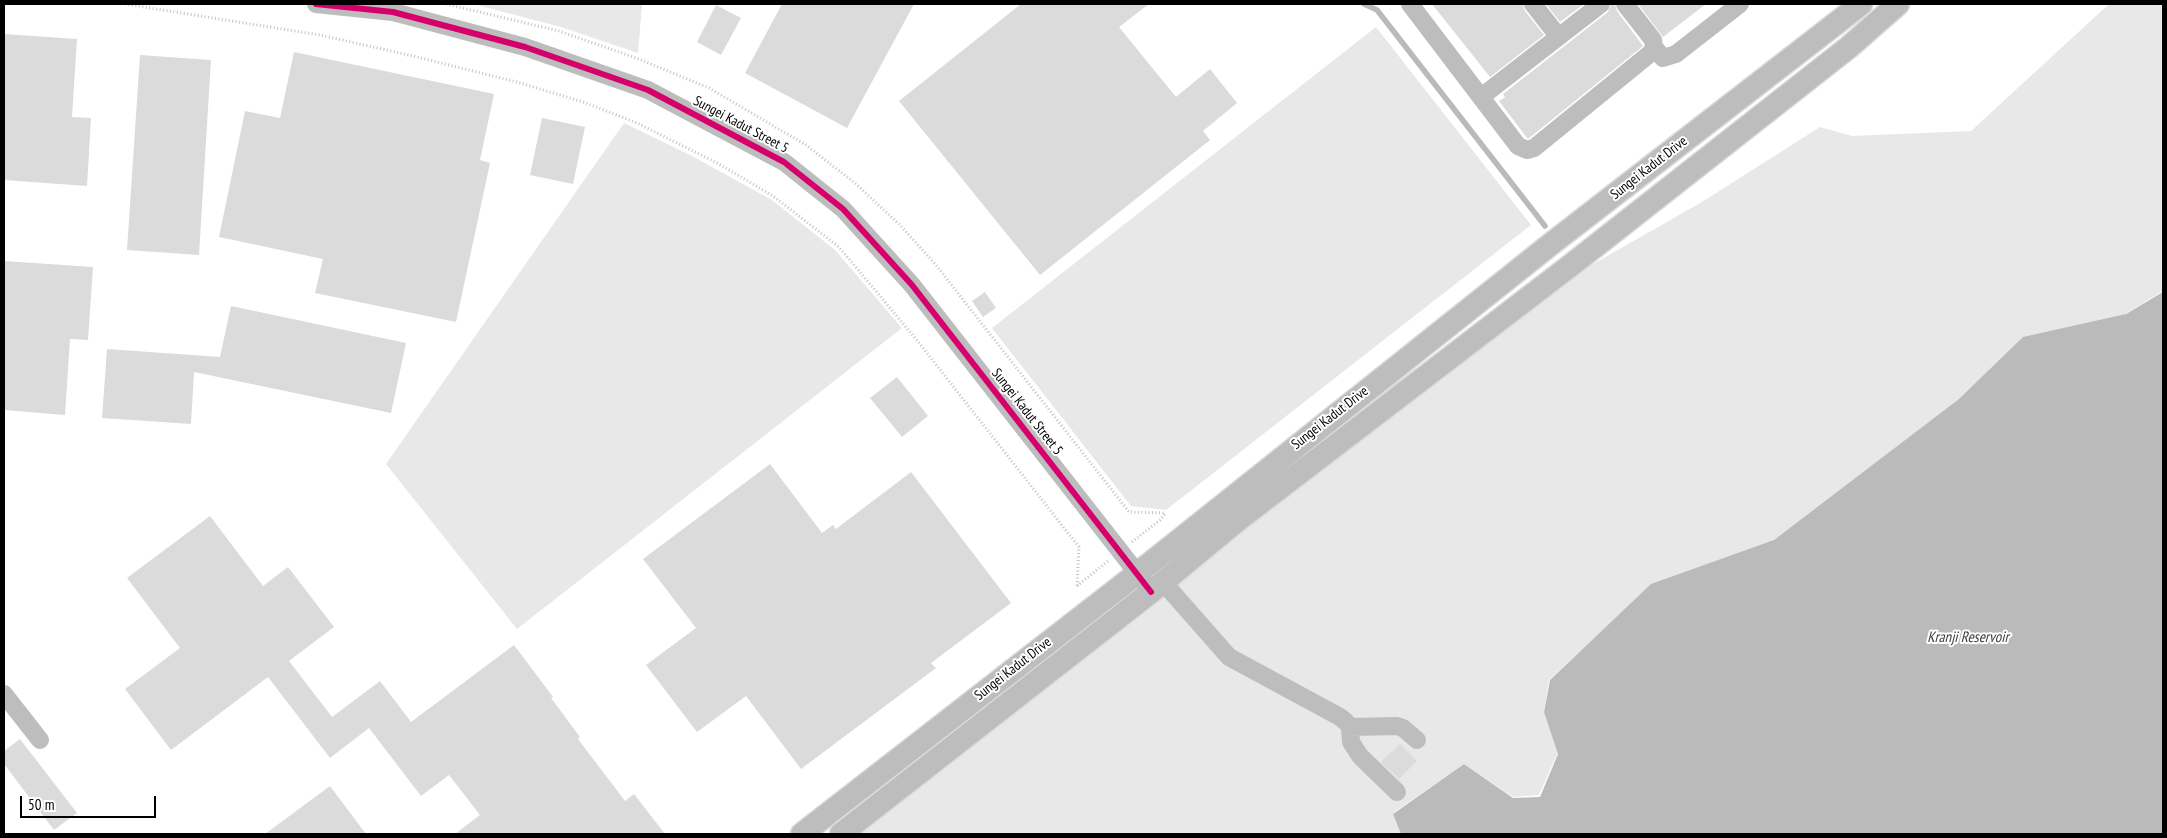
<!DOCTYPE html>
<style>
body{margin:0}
#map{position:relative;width:2167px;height:838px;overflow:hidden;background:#fff;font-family:"PT Sans Narrow",sans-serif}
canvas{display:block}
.frame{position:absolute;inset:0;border:5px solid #000;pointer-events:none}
.scale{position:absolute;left:20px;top:796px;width:136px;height:22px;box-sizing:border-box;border:2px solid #000;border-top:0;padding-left:6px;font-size:15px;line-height:18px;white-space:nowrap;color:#000;-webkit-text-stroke:4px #fff;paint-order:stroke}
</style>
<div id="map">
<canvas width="2167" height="838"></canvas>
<div class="frame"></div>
<div class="scale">50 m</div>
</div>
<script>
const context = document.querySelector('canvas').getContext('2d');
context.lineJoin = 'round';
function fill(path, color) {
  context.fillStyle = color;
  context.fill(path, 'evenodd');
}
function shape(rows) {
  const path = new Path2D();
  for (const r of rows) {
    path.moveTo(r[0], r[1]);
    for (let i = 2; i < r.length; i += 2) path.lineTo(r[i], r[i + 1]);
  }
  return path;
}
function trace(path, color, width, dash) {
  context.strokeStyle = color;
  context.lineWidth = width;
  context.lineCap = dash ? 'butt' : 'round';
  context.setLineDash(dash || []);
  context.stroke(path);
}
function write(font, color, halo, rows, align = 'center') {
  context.font = font + ' "PT Sans Narrow",sans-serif';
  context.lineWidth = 4;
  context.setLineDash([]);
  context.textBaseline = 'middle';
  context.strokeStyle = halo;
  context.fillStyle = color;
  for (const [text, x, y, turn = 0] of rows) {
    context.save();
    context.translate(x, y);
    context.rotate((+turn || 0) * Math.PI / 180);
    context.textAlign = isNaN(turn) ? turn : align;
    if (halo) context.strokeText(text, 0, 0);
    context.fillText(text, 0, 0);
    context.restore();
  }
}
fill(shape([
 [473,4,642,4,638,53,561,27],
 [2109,4,2163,4,2163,291,2125,314,1961,398,1773,541,1650,586,1549,680,1544,710,1558,752,1539,795,1513,797,1464,764,1393,813,1401,834,861,834,1495,320,1702,202,1820,127,1852,136,1971,131],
 [1376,27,1531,225,1166,510,1131,506,992,328],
 [624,123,692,156,772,200,835,250,902,328,517,629,386,464]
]), '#e8e8e8');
fill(shape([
 [2163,292,2163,834,1401,834,1393,814,1464,764,1513,798,1540,797,1558,754,1544,712,1550,680,1651,584,1774,540,1959,399,2023,337,2126,314]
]), '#bababa');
trace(shape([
 [1364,4,1377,10,1545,226]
]), '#bababa', 5.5);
fill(shape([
 [782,4,914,4,847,128,745,73],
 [1021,4,1149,4,1119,27,1176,97,1210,69,1237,103,1203,131,1210,140,1040,275,899,101],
 [1432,4,1523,4,1525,11,1544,35,1490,77],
 [1546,4,1584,4,1560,22],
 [1611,4,1615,4,1617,11,1643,46,1528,139,1499,101,1505,97,1503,94,1608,12],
 [1638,4,1706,4,1663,37],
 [716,5,741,18,721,55,697,42],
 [4,34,77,39,72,117,91,118,87,186,4,180],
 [294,52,494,94,480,160,490,163,456,322,315,293,323,259,219,237,245,111,280,118],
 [140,55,211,60,199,255,127,250],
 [542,118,585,127,573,184,530,175],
 [4,261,93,267,88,340,70,339,65,415,4,410],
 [985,292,996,308,983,317,972,301],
 [231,306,406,343,391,413,194,372,191,424,102,418,107,349,220,357],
 [897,377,928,416,902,437,870,398],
 [770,464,822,533,833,525,836,529,911,472,1011,603,931,663,936,668,801,769,746,696,697,732,646,665,696,628,643,559],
 [210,516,263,586,288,567,334,627,289,661,332,717,380,681,411,722,514,645,553,697,551,698,580,737,578,739,625,801,634,794,665,834,455,834,480,815,449,775,421,796,369,728,330,758,268,677,171,750,125,689,180,648,127,578],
 [20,739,77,813,54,830,4,764,4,751],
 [1400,744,1417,761,1399,779,1381,762],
 [330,786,366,834,265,834]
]), '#dbdbdb');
const major = shape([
 [802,834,1138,573,1551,244,1861,4],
 [841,834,1151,592,1238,520,1570,266,1849,47,1898,4]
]);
trace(major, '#dbdbdb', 25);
trace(shape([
 [125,4,320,35,413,56,517,82,583,102,637,123,719,164,773,196,839,247,920,344,1079,547,1077,586],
 [446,4,559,31,636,58,709,88,806,145,856,184,900,225,936,265,1129,512,1166,513],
 [1132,542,1160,520,1165,514],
 [1077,586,1108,561]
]), '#c2c2c2', 3, [1, 2.5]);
trace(shape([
 [316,4,393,12,525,47,648,90,784,162,843,209,912,285,1145,583],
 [1410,4,1518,146,1527,150,1534,148,1652,52,1654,47,1653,40,1625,4],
 [1533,4,1558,36],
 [1654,47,1663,58,1676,54,1740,4],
 [1481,97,1601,4],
 [1163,582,1229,657,1340,717,1346,722,1350,727,1351,742,1360,756,1397,792],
 [4,694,40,740],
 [1350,727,1397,726,1403,728,1417,740]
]), '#bdbdbd', 18);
trace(major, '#bdbdbd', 22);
trace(shape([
 [316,4,393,12,525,47,648,90,784,162,843,209,912,285,1151,592]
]), '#d6006c', 6);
write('14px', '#000', '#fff', [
 ["Sungei Kadut Street 5",741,125,28],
 ["Sungei Kadut Drive",1649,168,-38],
 ["Sungei Kadut Street 5",1027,412,52],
 ["Sungei Kadut Drive",1330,418,-38],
 ["Sungei Kadut Drive",1013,669,-38]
]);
write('italic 15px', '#3d3d3d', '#fff', [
 ["Kranji Reservoir",1968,638]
]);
</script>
